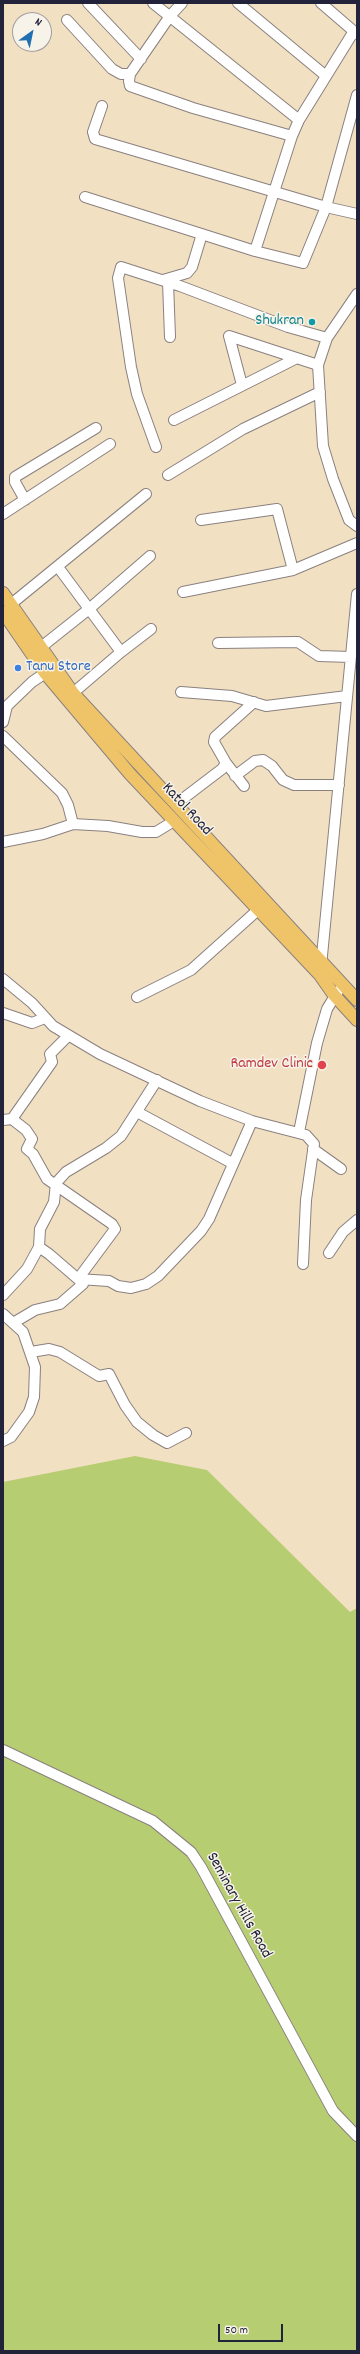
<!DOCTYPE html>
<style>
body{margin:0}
#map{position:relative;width:360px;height:2354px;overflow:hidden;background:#f2e0c3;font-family:Dekko,sans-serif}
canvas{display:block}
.frame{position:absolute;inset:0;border:4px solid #22223b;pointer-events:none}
.north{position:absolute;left:12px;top:12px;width:40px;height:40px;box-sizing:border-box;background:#f7f3e8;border:1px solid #a29fa3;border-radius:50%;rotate:33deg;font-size:11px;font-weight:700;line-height:16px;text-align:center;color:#22223b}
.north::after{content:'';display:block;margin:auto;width:14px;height:18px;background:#1f6fb2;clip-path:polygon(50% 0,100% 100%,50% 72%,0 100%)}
.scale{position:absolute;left:218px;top:2324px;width:65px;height:18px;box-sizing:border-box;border:2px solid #22223b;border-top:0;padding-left:5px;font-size:12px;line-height:14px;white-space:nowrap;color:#22223b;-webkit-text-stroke:3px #f7f3e8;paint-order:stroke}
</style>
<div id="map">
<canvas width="360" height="2354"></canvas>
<div class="frame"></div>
<div class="north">N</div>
<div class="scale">50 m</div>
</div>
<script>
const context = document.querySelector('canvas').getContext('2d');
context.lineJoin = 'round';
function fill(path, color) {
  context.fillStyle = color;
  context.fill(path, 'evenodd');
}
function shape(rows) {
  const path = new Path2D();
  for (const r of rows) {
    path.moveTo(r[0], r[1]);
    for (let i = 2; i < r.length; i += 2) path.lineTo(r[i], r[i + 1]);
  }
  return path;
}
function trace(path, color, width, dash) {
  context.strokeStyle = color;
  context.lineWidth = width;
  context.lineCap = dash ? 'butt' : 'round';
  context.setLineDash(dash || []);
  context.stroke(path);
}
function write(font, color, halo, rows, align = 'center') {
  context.font = font + ' Dekko,sans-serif';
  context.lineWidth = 3;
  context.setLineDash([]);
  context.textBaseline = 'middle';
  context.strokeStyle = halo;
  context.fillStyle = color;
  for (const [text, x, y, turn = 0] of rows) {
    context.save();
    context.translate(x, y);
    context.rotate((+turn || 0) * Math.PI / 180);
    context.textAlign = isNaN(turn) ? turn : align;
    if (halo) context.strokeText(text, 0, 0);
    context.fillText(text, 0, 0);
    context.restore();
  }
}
fill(shape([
 [135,1456,207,1470,350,1612,357,1608,357,2351,3,2351,3,1482]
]), '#b7cd71');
const minor = shape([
 [88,3,141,59],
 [153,3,299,120],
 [182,3,170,16,130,74,129,81,130,86,193,108,292,136,299,120,354,31],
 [238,3,326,76],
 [321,3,357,34],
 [67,20,112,69,121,74,130,74],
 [357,95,326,207,357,214],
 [85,197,255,251,303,263,326,207,95,139,93,132,102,106],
 [255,251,292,136],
 [163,280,187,273,192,267,202,234],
 [168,282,170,337],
 [357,294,327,338,318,365,323,446,333,479,349,520,357,526],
 [242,385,229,336,318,365],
 [174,420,297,358],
 [156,447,137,394,131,367,118,278,121,267,180,286,288,327,327,338],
 [168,475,243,429,320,392],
 [25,500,15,482,15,477,96,428],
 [3,514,110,444],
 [201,520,277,509,293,570,357,543],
 [58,567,121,652,151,629],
 [183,592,293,570],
 [10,605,146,494],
 [218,643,298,642,319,656,351,657],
 [40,648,89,609,150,556],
 [181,692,232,696,266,706,347,696],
 [73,693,121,652],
 [3,722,7,706,32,682,51,669],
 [3,736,62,793,68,805,73,824],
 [226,763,244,786],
 [235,776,255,761,263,760,272,766,283,780,294,785,339,785],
 [176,804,222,769,226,763,214,742,215,737,254,702],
 [3,842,43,834,73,824,108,826,142,832,156,832,174,821],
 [321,966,357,594],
 [3,979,32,1003,53,1026,100,1054,200,1101,252,1121,306,1135,314,1144,306,1200,303,1264],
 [137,997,191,970,259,909],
 [3,1013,32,1023,45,1018],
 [137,1112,232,1163],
 [12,1119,52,1062,50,1054,68,1036],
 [3,1120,12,1119,26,1130,32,1139,27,1149,33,1154,47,1179,112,1224,115,1229,78,1279,49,1254,39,1247],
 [299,1132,317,1043,327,1009,338,991],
 [313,1149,341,1169],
 [329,1253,343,1232,357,1220],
 [3,1295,27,1269,39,1247,40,1229,54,1202,56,1183,66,1172,106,1148,121,1136,157,1080],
 [3,1314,23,1332,35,1367,34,1397,29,1412,11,1437,3,1441],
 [13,1323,35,1310,60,1304,83,1284,78,1279,109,1281,118,1286,131,1288,146,1284,158,1276,201,1231,209,1219,252,1121],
 [31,1352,49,1349,60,1352,99,1376,109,1374,125,1405,137,1422,153,1435,167,1443,186,1433],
 [3,1750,153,1821,191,1852,201,1867,333,2111,357,2136]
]);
const major = shape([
 [3,593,73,693,357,1000],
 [3,612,45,673,130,774,320,975,334,995,357,1020]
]);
trace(minor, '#8a817f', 12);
trace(major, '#8a817f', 14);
trace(minor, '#fff', 10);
trace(major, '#efc469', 12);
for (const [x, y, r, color] of [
 [312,322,4,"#0f9aa8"],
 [18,668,4,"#3f7fe0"],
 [322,1065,5,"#e0444e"]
]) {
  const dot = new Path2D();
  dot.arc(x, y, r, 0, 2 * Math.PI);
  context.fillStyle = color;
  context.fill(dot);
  trace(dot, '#f7f3e8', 1.5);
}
write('16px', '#0d838f', '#f7f3e8', [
 ["Shukran",304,322]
], 'right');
write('16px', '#366cbe', '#f7f3e8', [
 ["Tanu Store",26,668]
], 'left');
write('16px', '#22223b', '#f7f3e8', [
 ["Katol Road",186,810,47],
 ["Seminary Hills Road",238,1906,61]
]);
write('16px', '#be3a42', '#f7f3e8', [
 ["Ramdev Clinic",313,1065]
], 'right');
</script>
